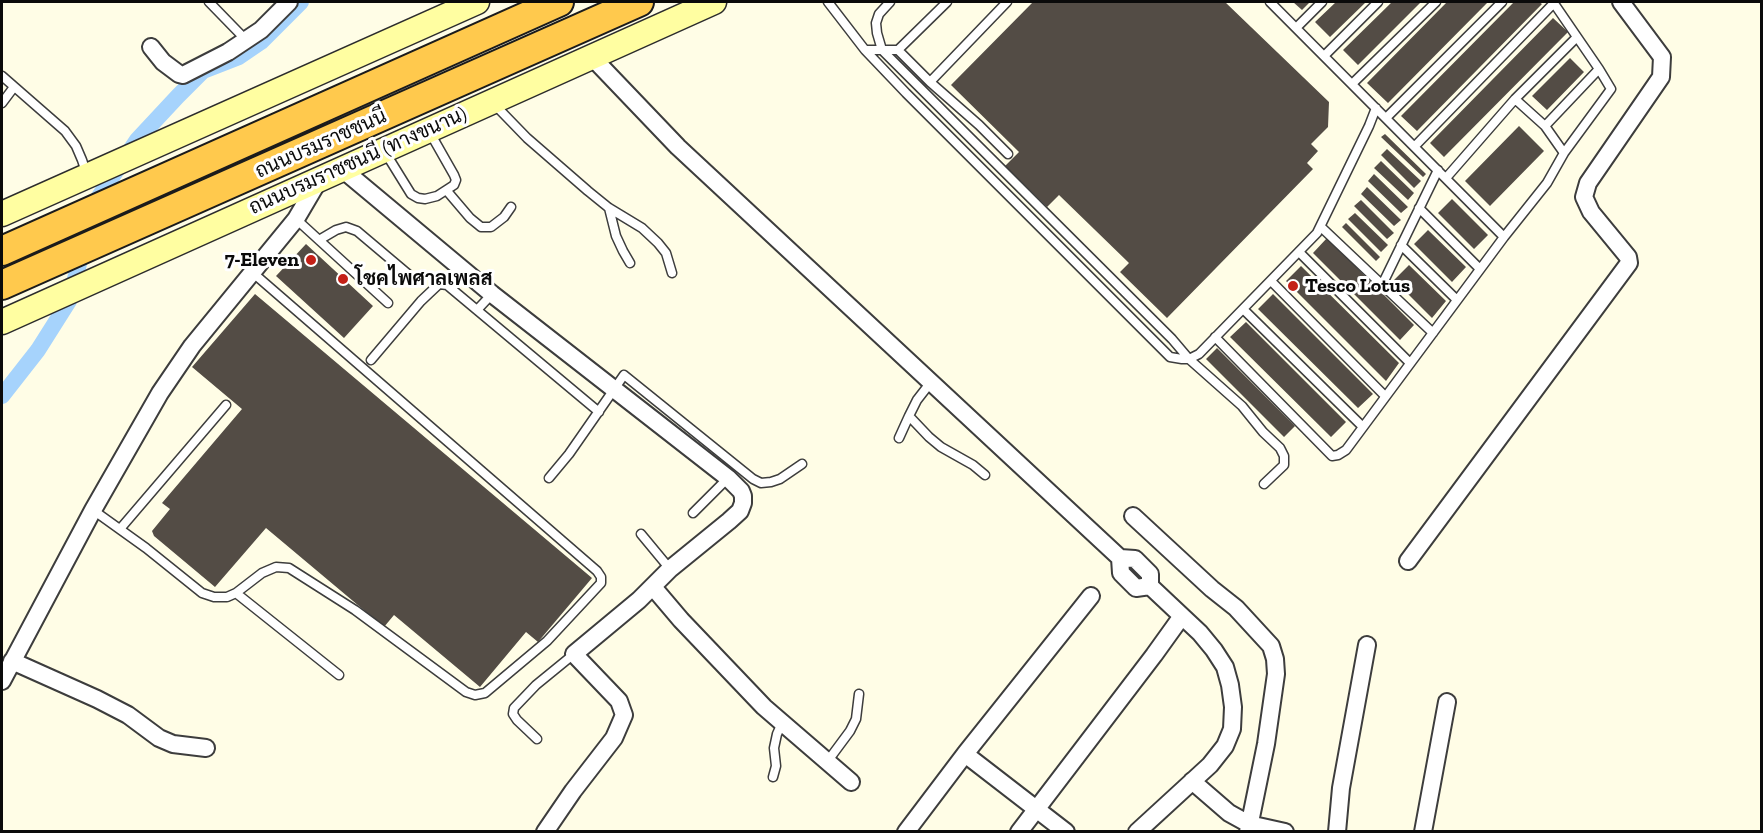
<!DOCTYPE html>
<meta charset="utf-8">
<style>
body{margin:0}
#map{position:relative;width:1763px;height:833px;overflow:hidden;background:#fffde6;font-family:"Zilla Slab",serif}
canvas{display:block}
.frame{position:absolute;inset:0;border:3px solid #0a0a0a;pointer-events:none}
</style>
<div id="map">
<canvas width="1763" height="833"></canvas>
<div class="frame"></div>
</div>
<script>
const context = document.querySelector('canvas').getContext('2d');
context.lineJoin = 'round';
function shape(rows) {
  const path = new Path2D();
  for (const r of rows) {
    path.moveTo(r[0], r[1]);
    for (let i = 2; i < r.length; i += 2) path.lineTo(r[i], r[i + 1]);
  }
  return path;
}
function trace(path, color, width, dash) {
  context.strokeStyle = color;
  context.lineWidth = width;
  context.lineCap = dash ? 'butt' : 'round';
  context.setLineDash(dash || []);
  context.stroke(path);
}
function fill(path, color) {
  context.fillStyle = color;
  context.fill(path, 'evenodd');
}
function write(font, color, halo, rows, align = 'center') {
  context.font = font + ' "Zilla Slab",Sarabun,serif';
  context.lineWidth = 6;
  context.setLineDash([]);
  context.textBaseline = 'middle';
  context.strokeStyle = halo;
  context.fillStyle = color;
  for (const [text, x, y, turn = 0] of rows) {
    context.save();
    context.translate(x, y);
    context.rotate((+turn || 0) * Math.PI / 180);
    context.textAlign = isNaN(turn) ? turn : align;
    if (halo) context.strokeText(text, 0, 0);
    context.fillText(text, 0, 0);
    context.restore();
  }
}
trace(shape([
 [2,396,38,350,69,301,96,201,137,140,178,96,203,71,239,57,261,42,301,2]
]), '#a6d3fc', 16);
fill(shape([
 [1033,2,1225,2,1329,102,1328,127,1311,144,1318,151,1307,163,1313,169,1167,318,1120,272,1129,263,1059,195,1047,207,1005,166,1019,152,951,85],
 [1293,2,1310,2,1302,10],
 [1336,2,1366,2,1330,37,1315,22],
 [1392,2,1421,2,1358,65,1343,50],
 [1447,2,1488,2,1388,103,1367,83],
 [1514,2,1539,2,1542,4,1417,131,1401,116],
 [1553,18,1568,32,1444,157,1430,143],
 [1570,58,1584,72,1547,110,1532,96],
 [1519,126,1544,151,1490,206,1465,181],
 [1385,134,1426,174,1423,177,1381,137],
 [1387,149,1421,181,1414,188,1381,155],
 [1381,161,1414,193,1408,200,1374,168],
 [1374,174,1408,207,1401,213,1368,181],
 [1367,187,1401,220,1394,226,1361,194],
 [1452,199,1488,235,1474,249,1438,213],
 [1361,200,1394,233,1387,239,1354,206],
 [1355,213,1388,245,1381,252,1348,219],
 [1346,223,1380,257,1376,261,1342,227],
 [1428,230,1466,267,1452,282,1414,244],
 [1327,238,1414,325,1400,340,1313,253],
 [306,244,373,306,344,338,276,276],
 [1409,265,1446,301,1432,318,1394,280],
 [1301,266,1399,363,1386,381,1286,281],
 [255,294,592,578,538,642,526,632,480,687,394,615,384,627,266,528,215,587,154,536,152,531,170,509,162,503,242,409,192,367],
 [1273,294,1373,394,1358,408,1258,309],
 [1246,322,1346,422,1331,437,1230,337],
 [1217,348,1295,426,1284,437,1206,359]
]), '#534c45');
const service = shape([
 [209,2,246,40],
 [828,2,865,50,898,50,930,82,1007,2],
 [890,2,879,14,876,23,877,33,882,50,1172,339,1189,359,1242,406,1263,432,1280,448,1284,456,1284,465,1264,484],
 [1270,2,1504,237],
 [1296,28,1322,2],
 [865,50,906,93,1170,357,1182,359,1189,359,1199,354,1317,233,1369,126,1376,108],
 [898,50,947,2],
 [1324,56,1378,2],
 [2,76,65,131,76,146,82,160,87,175],
 [930,82,979,125,1008,154],
 [1352,84,1436,2],
 [1515,99,1545,126,1599,69,1553,2],
 [2,103,14,87],
 [495,105,527,138,588,191,609,208,642,228,658,243,666,253,672,273],
 [1386,118,1502,2],
 [1415,146,1554,3],
 [385,152,411,194,418,198,425,199,437,196,454,185,456,180,454,175,429,131],
 [1564,153,1611,89,1599,69],
 [1446,178,1515,99,1577,37],
 [447,191,470,218,481,227,491,227,504,217,511,207],
 [609,208,616,236,623,251,630,263],
 [1419,208,1480,269],
 [296,219,388,303],
 [1321,227,1433,333],
 [319,240,336,230,346,227,357,231,408,274],
 [1401,245,1457,300],
 [1299,252,1410,363],
 [1271,281,1385,396],
 [1382,285,1438,170],
 [1243,309,1363,427],
 [477,310,492,294],
 [1215,337,1332,456,1338,455,1346,450,1504,237,1547,183,1564,153,1545,126],
 [371,360,421,301,439,284,447,285,599,412],
 [931,382,917,400,909,416,929,437,941,447,973,465,985,475],
 [899,438,909,416],
 [549,478,569,454,624,375,753,479,761,483,771,482,780,479,802,464],
 [93,510,146,548,202,593,214,597,227,597,236,593,262,573,276,567,289,568,355,610,466,692,475,695,485,693,547,641,601,583,601,577,597,571,252,272],
 [693,513,728,478],
 [120,529,226,405],
 [641,534,670,569],
 [236,593,339,675],
 [537,739,517,720,513,714,514,708,536,685,574,654],
 [827,762,850,731,856,719,859,694],
 [773,777,776,766,774,748,777,734,782,723]
]);
const minor = shape([
 [151,47,163,62,179,74,183,75,228,52,261,30,289,2],
 [591,56,678,147,1120,558,1135,559,1150,574,1150,586,1200,633,1214,650,1225,667,1230,685,1233,707,1232,729,1225,746,1210,765,1137,832],
 [341,168,492,294,728,478,741,491,743,496,743,503,740,511,729,521,670,569,639,600,574,654,619,701,624,715,614,738,573,791,545,832],
 [1133,516,1212,589,1236,608,1271,646,1275,659,1276,674,1266,744,1248,832],
 [1120,558,1121,573,1136,588,1150,586],
 [1408,561,1629,263,1628,257,1591,212,1584,197,1588,183,1661,77,1662,57,1621,2],
 [653,587,681,620,764,707,851,782],
 [12,661,97,699,128,715,159,738,173,744,206,748],
 [2,681,93,510,160,393,192,346,296,219,319,180],
 [965,754,1066,832],
 [1192,781,1229,813,1249,824,1285,832],
 [906,832,965,754,1091,596],
 [1019,832,1154,655,1182,616],
 [1337,832,1341,788,1367,645],
 [1423,832,1447,702]
]);
const secondary = shape([
 [2,214,477,2],
 [2,322,714,2]
]);
const trunk = shape([
 [2,251,559,2],
 [2,285,639,2]
]);
trace(service, '#3d3d3d', 11);
trace(minor, '#3d3d3d', 20);
trace(secondary, '#2c2c2c', 27);
trace(trunk, '#1b1b1b', 32);
trace(service, '#fff', 8);
trace(minor, '#fff', 16);
trace(secondary, '#fffea1', 24);
trace(trunk, '#ffc94d', 28);
for (const [x, y, r, color] of [
 [311,260,6,"#c42017"],
 [343,279,6,"#c42017"],
 [1293,286,6,"#c42017"]
]) {
  const dot = new Path2D();
  dot.arc(x, y, r, 0, 2 * Math.PI);
  context.fillStyle = color;
  context.fill(dot);
  trace(dot, '#fff', 2);
}
write('20px', '#0a0a0a', '#fff', [
 ["ถนนบรมราชชนนี",321,144,-24],
 ["ถนนบรมราชชนนี (ทางขนาน)",358,161,-24]
]);
write('bold 20px', '#0a0a0a', '#fff', [
 ["7-Eleven",299,260,"right"],
 ["โชคไพศาลเพลส",355,279],
 ["Tesco Lotus",1305,286]
], 'left');
</script>
